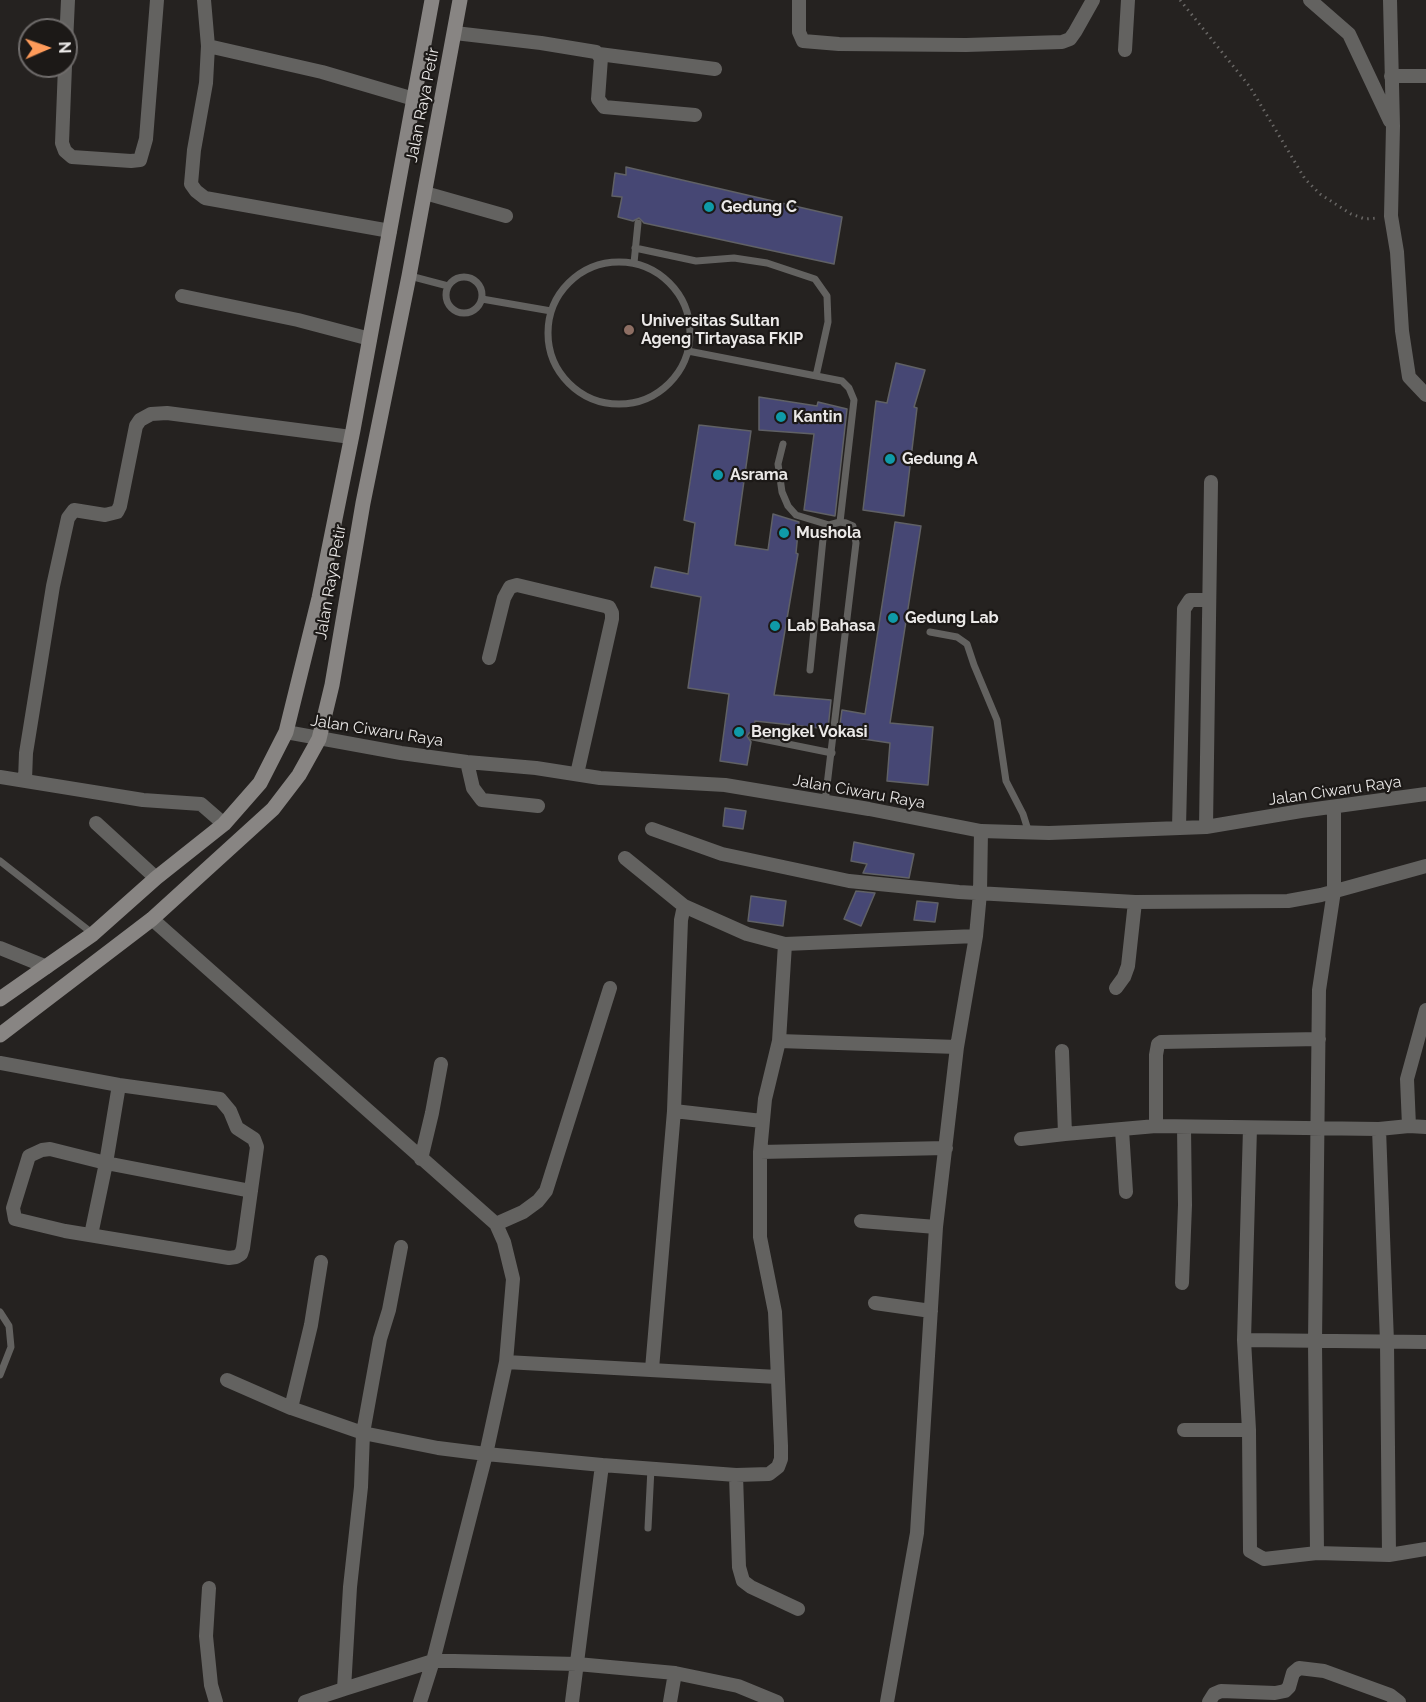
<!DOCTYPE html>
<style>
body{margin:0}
#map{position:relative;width:1426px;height:1702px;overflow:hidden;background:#252220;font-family:Raleway,sans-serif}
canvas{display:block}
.north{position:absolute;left:18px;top:18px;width:60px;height:60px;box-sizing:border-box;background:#1c1917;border:2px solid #6f6c6b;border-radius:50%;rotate:88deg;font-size:16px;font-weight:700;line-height:24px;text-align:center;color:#ebe9e8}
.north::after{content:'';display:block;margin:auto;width:21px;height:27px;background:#ff9b5a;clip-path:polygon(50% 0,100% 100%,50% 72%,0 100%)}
</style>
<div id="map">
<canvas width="1426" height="1702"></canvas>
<div class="north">N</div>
</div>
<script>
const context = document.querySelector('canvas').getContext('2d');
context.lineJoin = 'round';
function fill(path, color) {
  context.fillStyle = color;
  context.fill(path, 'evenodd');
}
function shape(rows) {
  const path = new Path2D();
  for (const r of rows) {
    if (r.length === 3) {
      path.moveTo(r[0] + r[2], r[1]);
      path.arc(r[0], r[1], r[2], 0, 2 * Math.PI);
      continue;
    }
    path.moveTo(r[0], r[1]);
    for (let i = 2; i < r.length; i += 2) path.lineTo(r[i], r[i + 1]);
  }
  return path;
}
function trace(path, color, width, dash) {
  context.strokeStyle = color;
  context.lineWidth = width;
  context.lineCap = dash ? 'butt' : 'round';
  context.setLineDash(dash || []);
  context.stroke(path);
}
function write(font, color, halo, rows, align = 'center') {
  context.font = font + ' Raleway,sans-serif';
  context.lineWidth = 4.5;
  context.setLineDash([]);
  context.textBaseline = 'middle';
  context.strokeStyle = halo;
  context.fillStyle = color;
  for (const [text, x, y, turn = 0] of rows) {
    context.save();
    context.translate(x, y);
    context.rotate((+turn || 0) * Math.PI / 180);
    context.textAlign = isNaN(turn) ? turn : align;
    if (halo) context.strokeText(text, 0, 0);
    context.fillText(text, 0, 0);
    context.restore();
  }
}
const building = shape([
 [626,167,842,217,834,264,644,223,639,218,633,221,618,217,622,197,612,196,615,173,626,175,626,167],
 [896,363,925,370,914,407,917,408,904,516,863,510,876,401,887,403,896,363],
 [759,397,817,406,818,402,847,409,835,516,804,510,814,434,759,430,759,397],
 [699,425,751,431,735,545,768,550,773,514,799,522,796,553,798,554,774,695,831,700,828,729,755,721,753,731,749,733,747,736,751,742,747,765,720,761,729,694,688,688,701,597,651,587,655,567,688,574,695,523,684,520,699,425],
 [895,522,921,526,890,723,933,727,928,785,887,781,890,743,843,736,844,731,839,731,842,710,865,714,895,522],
 [725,808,746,811,743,829,723,826,725,808],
 [854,842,914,854,909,878,863,873,867,864,851,861,854,842],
 [856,891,875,893,861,926,844,919,856,891],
 [751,896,786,901,783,926,748,921,751,896],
 [917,901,938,903,935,922,914,920,917,901]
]);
fill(building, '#464774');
trace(building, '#606165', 1.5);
trace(shape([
 [1180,0,1250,87,1305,179,1320,194,1351,214,1365,219,1378,218]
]), '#696765', 3, [1.5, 4.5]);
trace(shape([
 [635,248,696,261,734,258,767,263,815,279,827,296,828,322,816,376],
 [619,333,71],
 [634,263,638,223],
 [410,276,448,286],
 [464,295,18],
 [482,299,551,311],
 [688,351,842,381,849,388,854,400,840,522],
 [783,444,778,464,782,492,788,506,796,515,829,525],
 [930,632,957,637,967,644,974,665,997,720,1006,781,1023,814,1029,833],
 [810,670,823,539,829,525,840,522,846,523,853,526,856,543,825,802],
 [753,737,832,753],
 [0,861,92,933],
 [0,1312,9,1326,11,1347,0,1375],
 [648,1528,651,1468]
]), '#636260', 7);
trace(shape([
 [204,0,208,46,206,83,194,150,191,184,196,191,205,198,390,231],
 [799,0,799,32,803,41,839,44,966,45,1062,42,1070,39,1075,32,1093,0],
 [1310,0,1349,34,1390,121],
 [1390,0,1393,126,1391,216,1397,252,1402,331,1409,377,1426,395],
 [455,33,541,43,596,52,601,58,598,99,604,107,695,115],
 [66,43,68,0],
 [208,46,322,72,414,99],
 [1125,50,1128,0],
 [599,54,715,69],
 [65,66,62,143,65,151,72,157,131,161,140,160,146,139,157,0],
 [1391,76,1426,76],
 [425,193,506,216],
 [182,296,298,320,370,339],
 [489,658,504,598,510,587,517,585,609,607,612,613,612,619,577,774],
 [286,732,401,753,467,762,536,768,600,778,725,785,869,809,981,831,1049,833,1206,827,1301,811,1426,794],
 [467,762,473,788,482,800,538,806],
 [0,777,143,800,201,804,224,824],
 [25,780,26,753,53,586,68,518,74,510,105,515,117,512,120,506,136,426,140,420,151,414,167,413,351,437],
 [1334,808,1334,891,1319,990,1315,1342,1317,1553,1389,1555,1426,1549],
 [96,823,156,878],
 [1206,827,1211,482],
 [1179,828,1184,609,1190,600,1209,600],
 [652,829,722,854,849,881,959,892,1135,902],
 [625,858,684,906,681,920,674,1111,652,1369],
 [684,906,747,934,785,944,976,936],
 [152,919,496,1224,504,1242,513,1279,506,1362],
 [0,948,47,967],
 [1116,988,1124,977,1128,966,1135,902,1288,901,1321,895,1426,866],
 [1426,1010,1407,1079,1409,1126,1426,1127],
 [1319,1039,1161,1042,1158,1044,1156,1055,1156,1126,1379,1129,1409,1126],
 [779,1041,785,944],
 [1062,1051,1065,1134,1156,1126],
 [0,1063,119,1085,220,1099,230,1111,237,1128,254,1139,257,1147,243,1248,241,1254,236,1257,229,1258,65,1231,15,1219,13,1208,29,1156,42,1150,50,1149,106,1163,251,1191],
 [674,1111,762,1121],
 [1250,1128,1244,1340,1249,1430,1250,1551,1264,1559,1317,1553],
 [1379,1129,1387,1342,1389,1555],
 [1122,1130,1126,1192],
 [1021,1139,1065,1134],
 [760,1152,946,1148],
 [421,1159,432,1113,441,1064],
 [861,1221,936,1227],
 [496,1224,523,1212,538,1201,546,1191,610,988],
 [91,1235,106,1163,119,1085],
 [321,1262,311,1325,291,1408,363,1433,438,1448,486,1454,602,1465,736,1475,769,1474,778,1467,781,1459,781,1446,775,1312,760,1237,760,1152,765,1099,779,1041,957,1047],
 [1182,1283,1185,1205,1184,1127],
 [875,1303,931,1311],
 [1244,1340,1426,1342],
 [227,1380,291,1408],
 [1184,1430,1249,1430],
 [736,1475,739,1567,743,1581,751,1587,798,1609],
 [209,1588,206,1636,211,1685,216,1702],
 [344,1689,433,1661,486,1454,506,1362,777,1377],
 [305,1702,344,1689,350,1587,361,1487,363,1433,380,1339,389,1310,401,1247],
 [420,1702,433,1661,454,1661,577,1664,675,1673,738,1686,777,1702],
 [572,1702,602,1465],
 [670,1702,675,1673],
 [887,1702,917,1533,936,1227,957,1047,976,936,980,893,981,831],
 [1209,1702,1214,1694,1221,1691,1275,1693,1285,1691,1289,1687,1293,1673,1299,1668,1324,1671,1390,1695,1399,1702]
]), '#636260', 14);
trace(shape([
 [0,999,93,934,156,878,224,824,260,783,286,732,319,598,353,430,432,0],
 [0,1035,152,919,273,809,299,775,319,739,332,685,363,503,409,276,460,0]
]), '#888583', 15);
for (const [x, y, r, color] of [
 [709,207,6,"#0f9aa8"],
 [629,330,6,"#8d6e63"],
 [781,417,6,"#0f9aa8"],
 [890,459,6,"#0f9aa8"],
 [718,475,6,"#0f9aa8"],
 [784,533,6,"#0f9aa8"],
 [893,618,6,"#0f9aa8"],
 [775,626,6,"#0f9aa8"],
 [739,732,6,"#0f9aa8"]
]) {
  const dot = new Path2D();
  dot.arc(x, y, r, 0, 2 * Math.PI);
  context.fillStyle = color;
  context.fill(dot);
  trace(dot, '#1c1917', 2);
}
write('16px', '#ebe9e8', '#1c1917', [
 ["Jalan Raya Petir",423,105,-79],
 ["Jalan Raya Petir",331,582,-80],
 ["Jalan Ciwaru Raya",377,731,9],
 ["Jalan Ciwaru Raya",1335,791,-8],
 ["Jalan Ciwaru Raya",859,792,10]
]);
write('bold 16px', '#ebe9e8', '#1c1917', [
 ["Gedung C",721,207],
 ["Universitas Sultan",641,321],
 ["Ageng Tirtayasa FKIP",641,339],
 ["Kantin",793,417],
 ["Gedung A",902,459],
 ["Asrama",730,475],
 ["Mushola",796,533],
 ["Gedung Lab",905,618],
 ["Lab Bahasa",787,626],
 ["Bengkel Vokasi",751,732]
], 'left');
</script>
